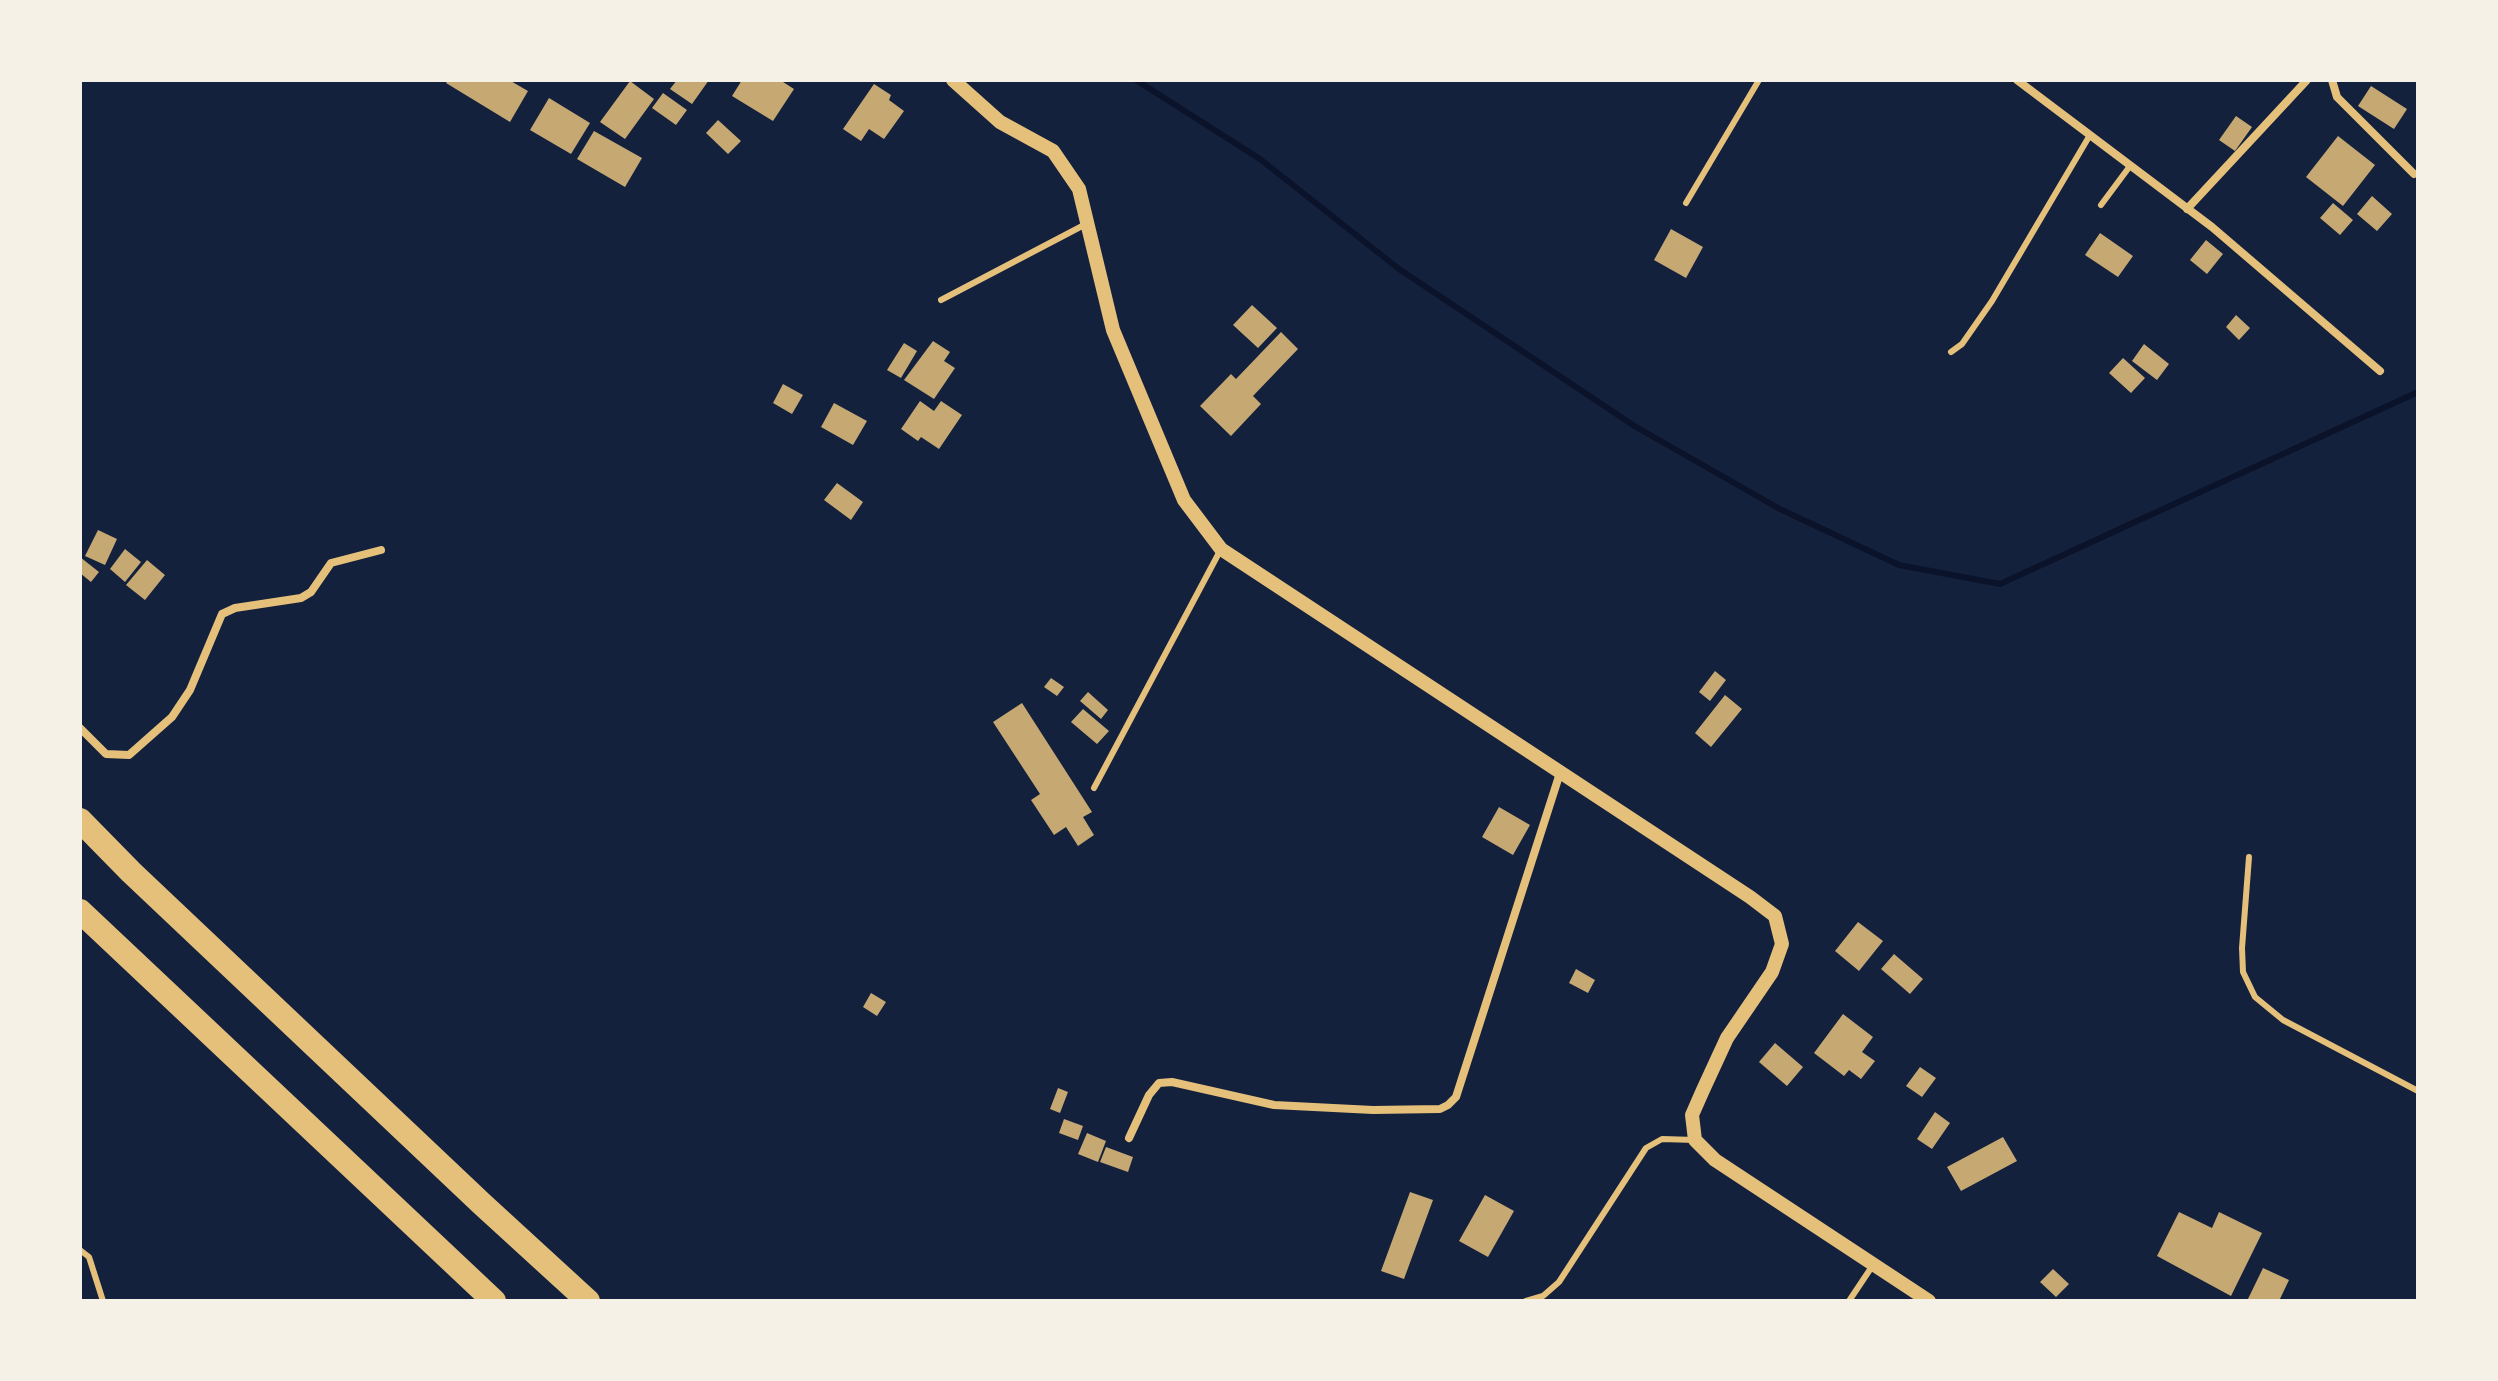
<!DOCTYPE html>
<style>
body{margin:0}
#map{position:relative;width:2498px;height:1381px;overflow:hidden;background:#14213d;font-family:Poppins,sans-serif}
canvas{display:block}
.frame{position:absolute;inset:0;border:82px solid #f6f1e7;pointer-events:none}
</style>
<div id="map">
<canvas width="2498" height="1381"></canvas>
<div class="frame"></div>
</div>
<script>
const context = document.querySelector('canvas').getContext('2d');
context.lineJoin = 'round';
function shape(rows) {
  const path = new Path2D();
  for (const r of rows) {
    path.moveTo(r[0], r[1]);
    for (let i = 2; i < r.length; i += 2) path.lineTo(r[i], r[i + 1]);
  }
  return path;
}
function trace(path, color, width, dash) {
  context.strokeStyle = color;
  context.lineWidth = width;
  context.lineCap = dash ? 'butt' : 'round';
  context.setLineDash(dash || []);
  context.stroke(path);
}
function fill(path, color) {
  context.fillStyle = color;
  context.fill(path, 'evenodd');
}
trace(shape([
 [1136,80,1260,159,1399,269,1636,427,1780,509,1899,565,2000,584,2418,392]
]), '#0b132b', 6);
fill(shape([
 [448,80,509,80,528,91,510,122,446,83],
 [677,80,709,80,692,104,670,89],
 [742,80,780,80,794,89,773,121,732,96],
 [630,81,654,99,625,139,600,122],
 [874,84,891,95,889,100,904,111,884,139,869,129,861,141,843,129],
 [2371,86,2407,109,2394,129,2358,106],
 [663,93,687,110,676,125,652,108],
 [549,98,590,123,571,154,530,130],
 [2236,116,2252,127,2235,151,2219,140],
 [718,120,741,141,728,154,706,133],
 [594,131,642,158,625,187,577,159],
 [2338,136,2375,165,2343,206,2306,177],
 [2372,196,2392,214,2377,231,2357,214],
 [2333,203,2353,220,2340,235,2320,218],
 [1671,229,1703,247,1686,278,1654,260],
 [2100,233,2133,256,2118,277,2085,255],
 [2206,240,2223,254,2207,274,2190,260],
 [1252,305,1277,328,1258,348,1233,325],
 [2236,315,2250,328,2239,340,2226,327],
 [1281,332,1298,349,1253,396,1261,404,1231,436,1200,406,1231,374,1236,379],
 [933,341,950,352,944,361,955,368,934,399,904,380],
 [904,343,917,351,901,378,887,370],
 [2144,344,2169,364,2157,380,2132,361],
 [2123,358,2145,378,2131,393,2109,373],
 [783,384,803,395,792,414,773,403],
 [920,401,934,411,941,401,962,415,939,449,921,437,918,441,901,429],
 [834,403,867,421,853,445,821,427],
 [837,483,863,502,851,520,824,500],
 [98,530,117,539,105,565,85,556],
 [125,549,141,562,125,582,110,569],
 [80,557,99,572,91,582,80,573],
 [147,560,165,575,145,600,126,585],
 [1715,671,1726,680,1710,701,1699,692],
 [1051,678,1064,687,1057,696,1044,687],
 [1088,692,1108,710,1101,719,1080,701],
 [1725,695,1742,709,1711,747,1695,733],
 [1022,703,1092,812,1083,817,1094,835,1078,846,1066,827,1054,835,1031,800,1040,794,993,722],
 [1083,709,1109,731,1097,744,1071,722],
 [1499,807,1530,825,1513,855,1482,837],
 [1858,922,1883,941,1859,971,1835,951],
 [1894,954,1923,979,1910,994,1881,969],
 [1576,969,1595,980,1588,993,1569,983],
 [871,993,886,1002,877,1016,863,1007],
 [1843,1014,1873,1037,1862,1052,1875,1061,1861,1079,1849,1070,1844,1076,1814,1053],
 [1775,1043,1803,1067,1787,1086,1759,1062],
 [1920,1067,1936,1078,1922,1097,1906,1086],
 [1058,1088,1068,1092,1060,1113,1050,1109],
 [1935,1112,1950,1123,1932,1149,1917,1139],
 [1064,1119,1083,1126,1078,1140,1059,1133],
 [1087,1133,1106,1141,1098,1162,1078,1154],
 [2003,1137,2017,1161,1961,1191,1947,1167],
 [1106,1147,1133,1157,1128,1172,1100,1162],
 [1410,1192,1433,1200,1404,1279,1381,1271],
 [1485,1195,1514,1211,1488,1257,1459,1241],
 [2179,1212,2212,1228,2219,1212,2262,1233,2231,1296,2157,1256],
 [2263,1268,2289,1280,2279,1301,2247,1301],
 [2053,1269,2069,1284,2056,1297,2040,1282]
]), '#c6a872');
trace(shape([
 [1686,203,1759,80],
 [2101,205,2130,166],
 [941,300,1086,224],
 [1951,352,1962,344,1992,301,2090,135],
 [1094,788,1221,549],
 [2249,857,2242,948,2243,972,2255,997,2283,1020,2418,1091],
 [80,1250,89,1257,103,1301],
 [1526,1301,1543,1296,1559,1282,1646,1148,1662,1139,1695,1140],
 [1849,1301,1873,1265]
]), '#e5c07b', 6);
trace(shape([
 [2017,80,2212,227,2380,371],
 [2332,80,2337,97,2414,174],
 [2187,209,2307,80],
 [80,728,106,754,129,755,172,717,190,690,222,614,235,608,301,598,311,592,331,563,381,550],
 [1129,1138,1149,1095,1159,1083,1172,1082,1274,1105,1373,1110,1440,1109,1448,1105,1456,1097,1560,773]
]), '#e5c07b', 8);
trace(shape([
 [953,80,1000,122,1053,151,1079,189,1113,330,1184,500,1221,549,1750,897,1775,916,1782,944,1772,972,1727,1038,1703,1090,1692,1115,1695,1140,1715,1160,1929,1301]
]), '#e5c07b', 14);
trace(shape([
 [80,820,131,872,482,1204,588,1301],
 [80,911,494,1301]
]), '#e5c07b', 24);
</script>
